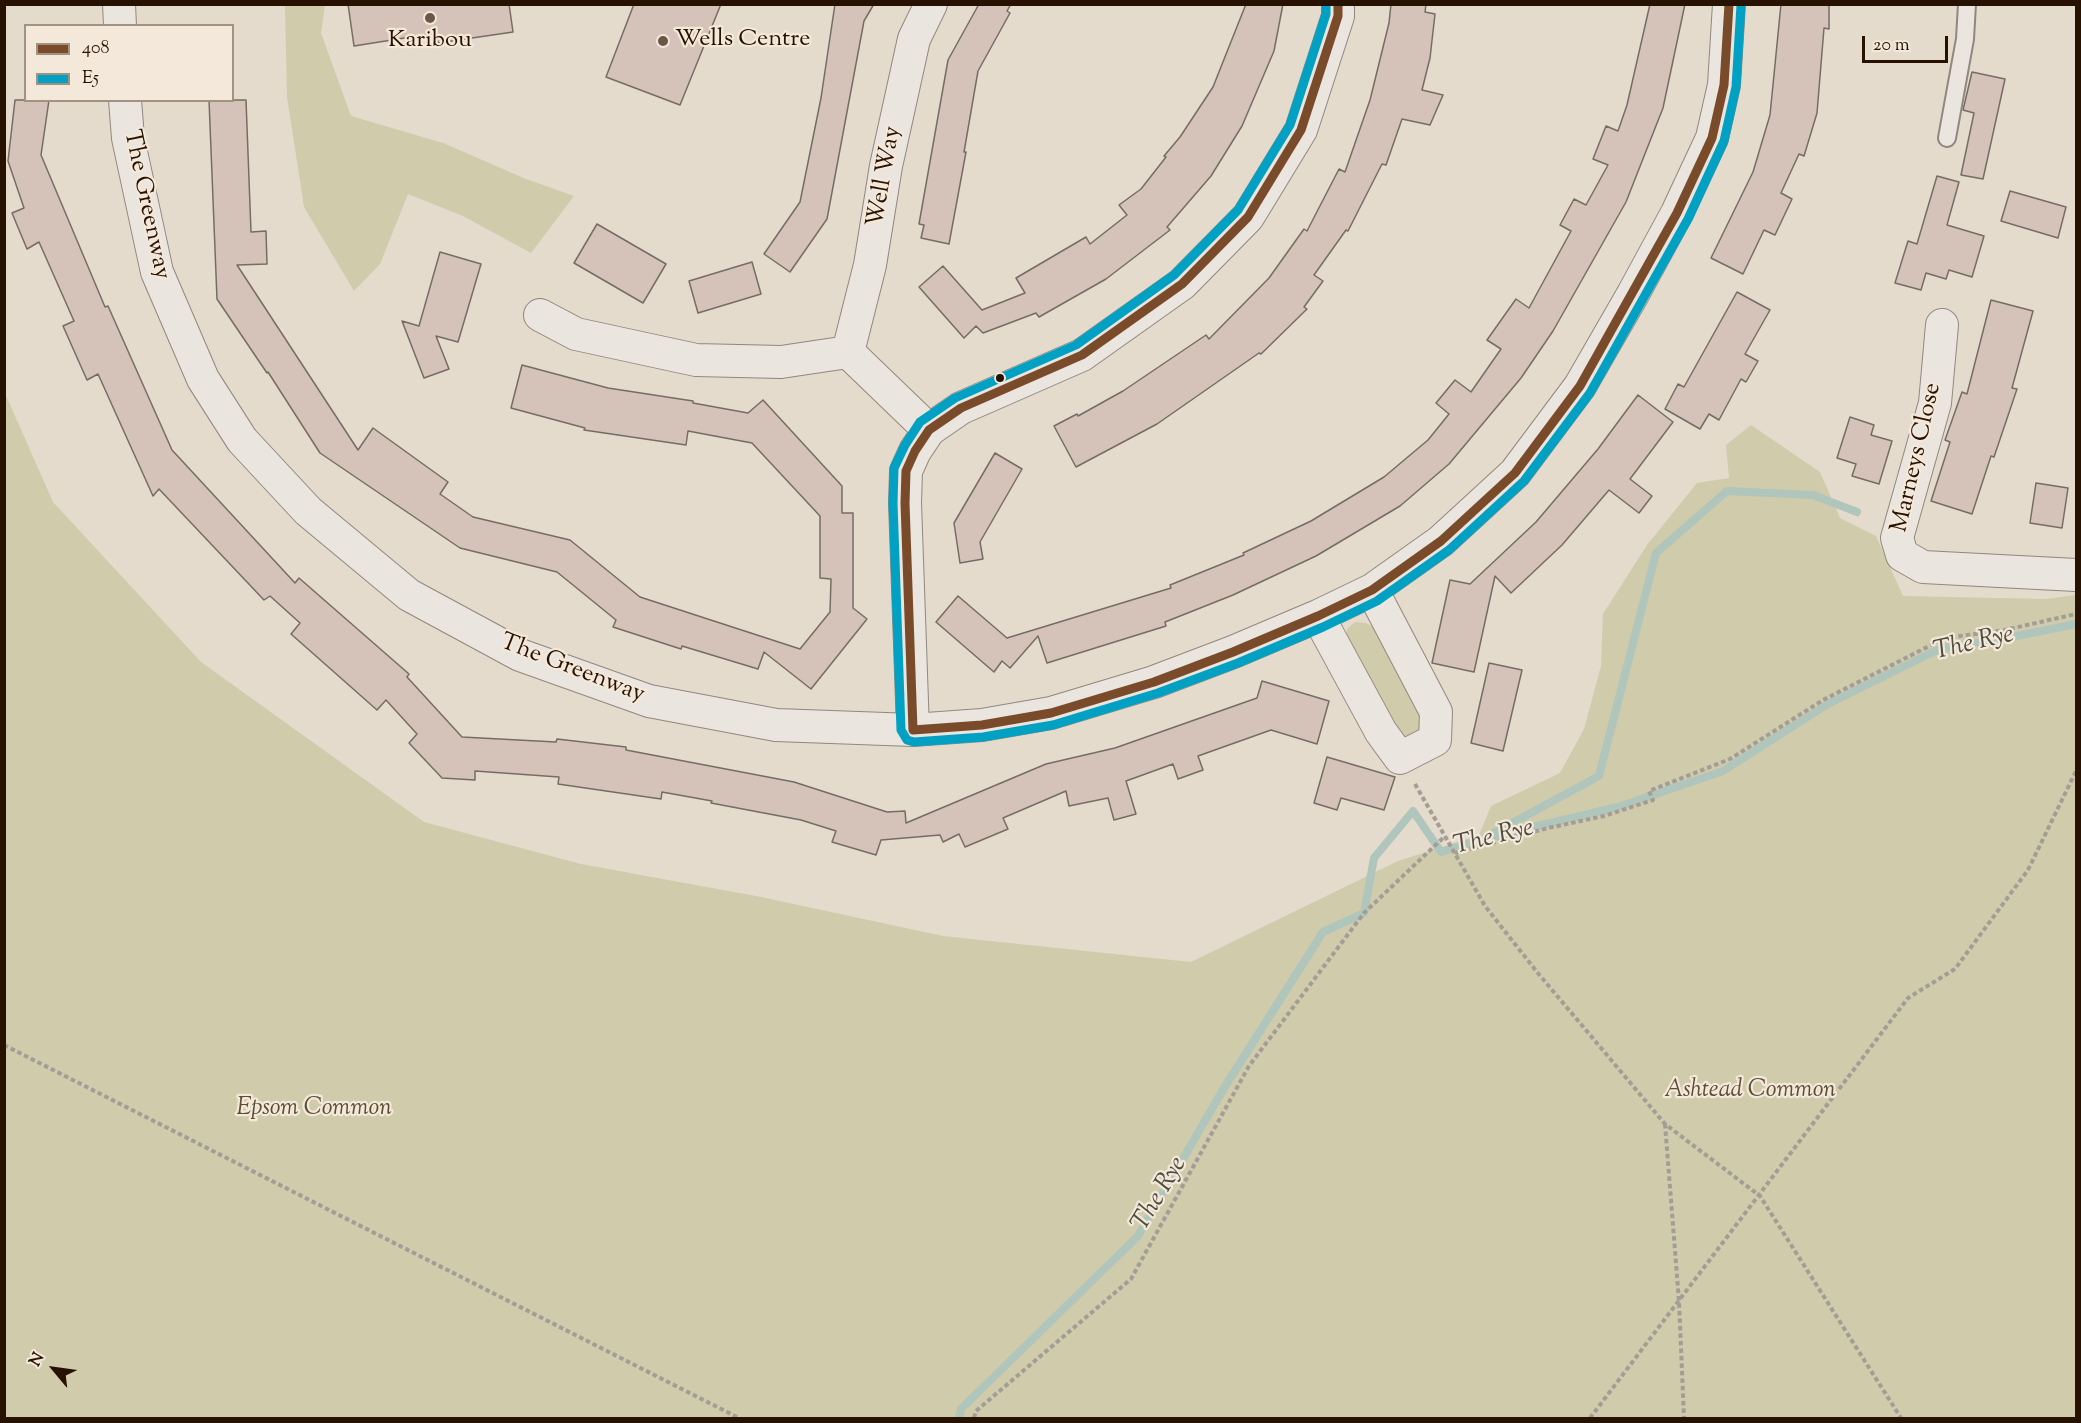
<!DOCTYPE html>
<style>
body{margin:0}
#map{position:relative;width:2081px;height:1423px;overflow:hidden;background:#e4dbcd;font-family:"Sorts Mill Goudy",serif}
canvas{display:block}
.frame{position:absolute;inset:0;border:6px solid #271100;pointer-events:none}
.legend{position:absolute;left:24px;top:24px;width:210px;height:78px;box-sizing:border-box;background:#f3e8d9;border:2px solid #a19282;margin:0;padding:8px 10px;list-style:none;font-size:18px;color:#271100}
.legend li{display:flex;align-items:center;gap:12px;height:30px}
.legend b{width:30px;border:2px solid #a19282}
.north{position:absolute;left:24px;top:1339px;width:60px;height:60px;-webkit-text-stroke:4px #f3e8d9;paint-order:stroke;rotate:299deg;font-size:16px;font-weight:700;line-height:24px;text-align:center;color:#271100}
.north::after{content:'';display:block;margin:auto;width:21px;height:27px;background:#271100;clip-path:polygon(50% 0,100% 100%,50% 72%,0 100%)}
.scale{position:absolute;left:1862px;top:36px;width:86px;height:27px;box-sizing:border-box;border:3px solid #271100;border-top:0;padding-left:8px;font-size:18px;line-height:21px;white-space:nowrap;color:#271100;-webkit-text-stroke:4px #f3e8d9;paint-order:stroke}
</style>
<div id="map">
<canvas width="2081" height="1423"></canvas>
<div class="frame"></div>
<ul class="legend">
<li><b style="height:8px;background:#7a4b2a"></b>408</li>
<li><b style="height:8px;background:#02a1c4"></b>E5</li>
</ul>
<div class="north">N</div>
<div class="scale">20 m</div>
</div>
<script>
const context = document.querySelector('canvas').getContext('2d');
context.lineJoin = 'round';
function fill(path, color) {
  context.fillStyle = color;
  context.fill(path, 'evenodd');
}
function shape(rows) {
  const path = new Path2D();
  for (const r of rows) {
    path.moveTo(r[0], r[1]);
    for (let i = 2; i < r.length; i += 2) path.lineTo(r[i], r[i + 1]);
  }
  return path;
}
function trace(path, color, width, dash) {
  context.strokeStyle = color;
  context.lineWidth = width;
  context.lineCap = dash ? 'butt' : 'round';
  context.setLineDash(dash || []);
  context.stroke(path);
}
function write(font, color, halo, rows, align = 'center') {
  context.font = font + ' "Sorts Mill Goudy",serif';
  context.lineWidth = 4.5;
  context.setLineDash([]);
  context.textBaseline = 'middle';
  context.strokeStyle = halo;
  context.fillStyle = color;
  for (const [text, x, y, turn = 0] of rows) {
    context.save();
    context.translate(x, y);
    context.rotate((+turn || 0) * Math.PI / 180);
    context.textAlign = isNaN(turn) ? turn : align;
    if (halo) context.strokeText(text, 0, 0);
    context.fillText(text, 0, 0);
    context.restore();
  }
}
fill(shape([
 [285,5,325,5,321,33,351,116,443,143,526,179,574,196,531,253,463,216,408,194,380,264,354,291,304,207,287,97],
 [4,391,53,502,201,662,424,822,581,864,761,897,943,936,1191,962,1398,861,1479,835,1491,806,1560,773,1584,729,1601,666,1603,614,1647,545,1697,483,1729,478,1726,445,1751,425,1820,472,1840,518,1876,536,1903,596,2046,599,2076,595,2076,1418,5,1418],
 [1355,622,1366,623,1375,628,1422,718,1420,729,1412,736,1403,736,1394,730,1346,639,1347,629]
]), '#d0cbab');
trace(shape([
 [1494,833,1599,776,1656,553,1727,491,1813,495,1857,512],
 [959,1418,961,1409,1138,1236,1224,1088,1323,932,1364,913,1374,858,1413,811,1441,852,1483,839,1618,807,1723,771,1828,704,1939,649,2022,635,2076,624]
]), '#b0c5bc', 8);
const building = shape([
 [348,4,509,4,513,32,438,43,436,33,354,46,348,4],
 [634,4,721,4,680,105,606,77,634,4],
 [835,4,874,4,864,21,827,219,790,272,764,254,800,202,821,98,835,4],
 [979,4,1011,4,1007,11,1010,13,978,71,964,152,966,152,949,244,921,238,924,225,919,224,948,60,979,4],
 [1246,4,1283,4,1274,51,1242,126,1211,176,1167,227,1170,230,1106,279,1039,317,1036,313,983,333,976,326,964,338,919,287,943,266,982,310,1025,293,1016,278,1086,237,1090,244,1127,215,1119,205,1141,189,1166,157,1164,156,1180,137,1213,87,1246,4],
 [1391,4,1426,4,1425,12,1435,14,1430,58,1422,90,1443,95,1430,125,1402,119,1386,165,1382,164,1348,231,1346,230,1314,275,1323,281,1304,307,1307,309,1261,354,1259,353,1157,424,1076,467,1054,426,1077,414,1078,416,1123,391,1206,335,1209,339,1269,278,1304,229,1307,231,1339,169,1345,172,1370,100,1389,23,1391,4],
 [1650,4,1685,4,1663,108,1626,202,1553,331,1521,378,1449,464,1400,506,1316,556,1233,595,1165,622,1166,626,1047,663,1038,636,1010,668,1002,661,994,672,936,622,958,596,1007,638,1171,588,1170,585,1244,555,1243,553,1311,521,1384,477,1428,440,1449,414,1436,403,1455,380,1471,392,1501,349,1487,340,1516,299,1529,308,1571,231,1560,225,1574,199,1586,205,1608,165,1593,159,1606,126,1618,131,1627,105,1650,4],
 [1781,4,1829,4,1829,29,1824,28,1817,113,1804,156,1799,154,1781,193,1792,199,1775,235,1764,230,1743,274,1711,258,1753,172,1770,115,1781,4],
 [1972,72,2005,79,1983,179,1961,175,1974,113,1963,110,1972,72],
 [15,100,49,100,41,155,105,307,108,306,172,450,295,583,299,578,409,674,407,677,462,737,556,742,557,739,626,747,626,750,794,782,887,812,905,811,906,823,1046,764,1115,748,1257,698,1262,681,1329,701,1317,744,1271,730,1198,756,1203,770,1178,779,1173,764,1126,781,1136,814,1114,820,1108,798,1069,806,1066,791,1003,818,1008,829,965,847,959,834,943,842,940,835,881,840,876,855,832,842,836,831,801,820,711,803,712,801,662,792,661,799,558,784,559,777,475,771,475,780,442,778,409,743,417,734,386,700,377,710,291,634,300,623,270,596,264,600,159,489,153,496,98,374,87,380,63,326,74,321,39,242,27,249,12,213,24,208,8,161,15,100],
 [209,100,246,100,251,232,266,231,267,264,237,265,358,450,373,428,448,482,440,494,473,517,570,540,640,597,800,649,830,612,831,579,820,578,820,516,752,443,688,431,686,445,584,430,585,428,511,408,522,365,608,388,693,401,693,403,748,413,763,400,842,486,842,513,853,513,853,608,867,619,811,689,764,652,758,669,682,646,681,649,613,627,616,620,557,572,460,548,320,453,268,372,267,373,217,299,209,100],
 [1937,176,1959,182,1947,225,1984,236,1972,277,1949,270,1946,279,1926,273,1921,290,1895,283,1908,241,1917,244,1937,176],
 [2010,191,2066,207,2058,238,2001,221,2010,191],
 [597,224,666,264,643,303,574,263,597,224],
 [440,252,481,264,458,342,436,336,449,369,424,378,402,321,419,326,440,252],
 [752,262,761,294,698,313,689,281,752,262],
 [1737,292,1770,310,1745,354,1758,361,1746,382,1741,379,1719,420,1709,414,1700,429,1665,409,1678,384,1684,387,1737,292],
 [1991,300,2033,311,2012,388,2017,389,1994,457,1991,456,1972,514,1931,501,1950,442,1945,440,1962,392,1967,394,1991,300],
 [1638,395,1673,422,1630,479,1652,496,1639,513,1609,490,1562,545,1511,593,1495,576,1474,672,1432,663,1450,580,1470,584,1536,522,1598,449,1638,395],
 [1850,417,1874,425,1871,435,1892,441,1879,484,1852,476,1856,464,1837,458,1850,417],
 [995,453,1022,469,980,542,983,559,960,563,954,523,995,453],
 [2036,483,2068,488,2062,528,2030,523,2036,483],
 [1489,663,1522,670,1503,751,1471,743,1489,663],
 [1327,757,1395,777,1384,810,1341,798,1337,810,1314,803,1327,757]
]);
fill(building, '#d5c3ba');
trace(building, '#756d63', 1.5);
const lane = shape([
 [1947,138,1965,39,1967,4]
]);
const street = shape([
 [119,4,120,26],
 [125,100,128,138,157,272,203,379,242,440,308,511,409,595,520,655,649,701,776,725,913,730,982,725,1051,713,1154,682,1233,652,1318,616,1372,590,1441,541,1515,473,1580,386,1633,294,1677,213,1712,138,1724,85,1729,4],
 [540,315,576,334,696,360,781,362,848,352,929,430],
 [1942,325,1935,403,1897,538,1902,555,1923,567,2076,575],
 [848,352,870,265,886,166,914,39,931,4],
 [1318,616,1381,732,1400,758,1435,740,1436,712,1372,590],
 [913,730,905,503,906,471,915,451,929,430,961,408,1082,355,1182,284,1248,217,1301,130,1338,16,1338,4]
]);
trace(lane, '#90887e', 20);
trace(street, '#90887e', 34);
trace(shape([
 [1415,784,1485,906,1537,972,1665,1124,1760,1196,1901,1418],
 [1455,853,1548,828,1604,816,1653,800,1649,791,1730,759,1823,700,1945,638,2005,630,2076,614],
 [4,1045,739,1418],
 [1665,1124,1679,1301,1684,1418],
 [974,1418,976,1411,1131,1279,1249,1066,1364,913,1445,836],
 [1590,1418,1908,998,1955,969,2028,870,2076,771]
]), '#a39d96', 4, [4.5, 3]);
trace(lane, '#eae5de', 16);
trace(street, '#eae5de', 32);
trace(shape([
 [913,730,982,725,1051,713,1154,682,1233,652,1318,616,1372,590,1441,541,1515,473,1580,386,1677,213,1712,138,1724,85,1729,4],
 [913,730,905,503,906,471,915,451,929,430,961,408,1082,355,1182,284,1248,217,1301,130,1338,16,1338,4]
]), '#7a4b2a', 9);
trace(shape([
 [1326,4,1326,14,1290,125,1238,210,1174,275,1076,345,955,398,920,422,905,445,894,468,893,503,901,730,907,740,914,742,983,737,1053,725,1158,693,1238,663,1323,627,1377,601,1449,550,1524,481,1590,393,1688,219,1724,141,1736,87,1741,5]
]), '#02a1c4', 9);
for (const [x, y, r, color] of [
 [430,18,6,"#695848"],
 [663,41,6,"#695848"],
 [1000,378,5,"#271100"]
]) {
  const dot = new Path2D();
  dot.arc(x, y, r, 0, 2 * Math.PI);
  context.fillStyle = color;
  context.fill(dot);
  trace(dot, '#f3e8d9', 2);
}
write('24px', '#271100', '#f3e8d9', [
 ["Wells Centre",675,41],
 ["Karibou",430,42,"center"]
], 'left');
write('24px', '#271100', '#f3e8d9', [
 ["Well Way",886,177,-80],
 ["The Greenway",145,205,78],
 ["Marneys Close",1918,458,-77],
 ["The Greenway",572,670,21]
]);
write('italic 24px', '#5d4e32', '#f3e8d9', [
 ["Ashtead Common",1750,1092],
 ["Epsom Common",314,1110]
]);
write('italic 26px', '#4f4d3f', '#f3e8d9', [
 ["The Rye",1974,645,-13],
 ["The Rye",1494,839,-14],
 ["The Rye",1161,1195,-59]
]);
</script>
